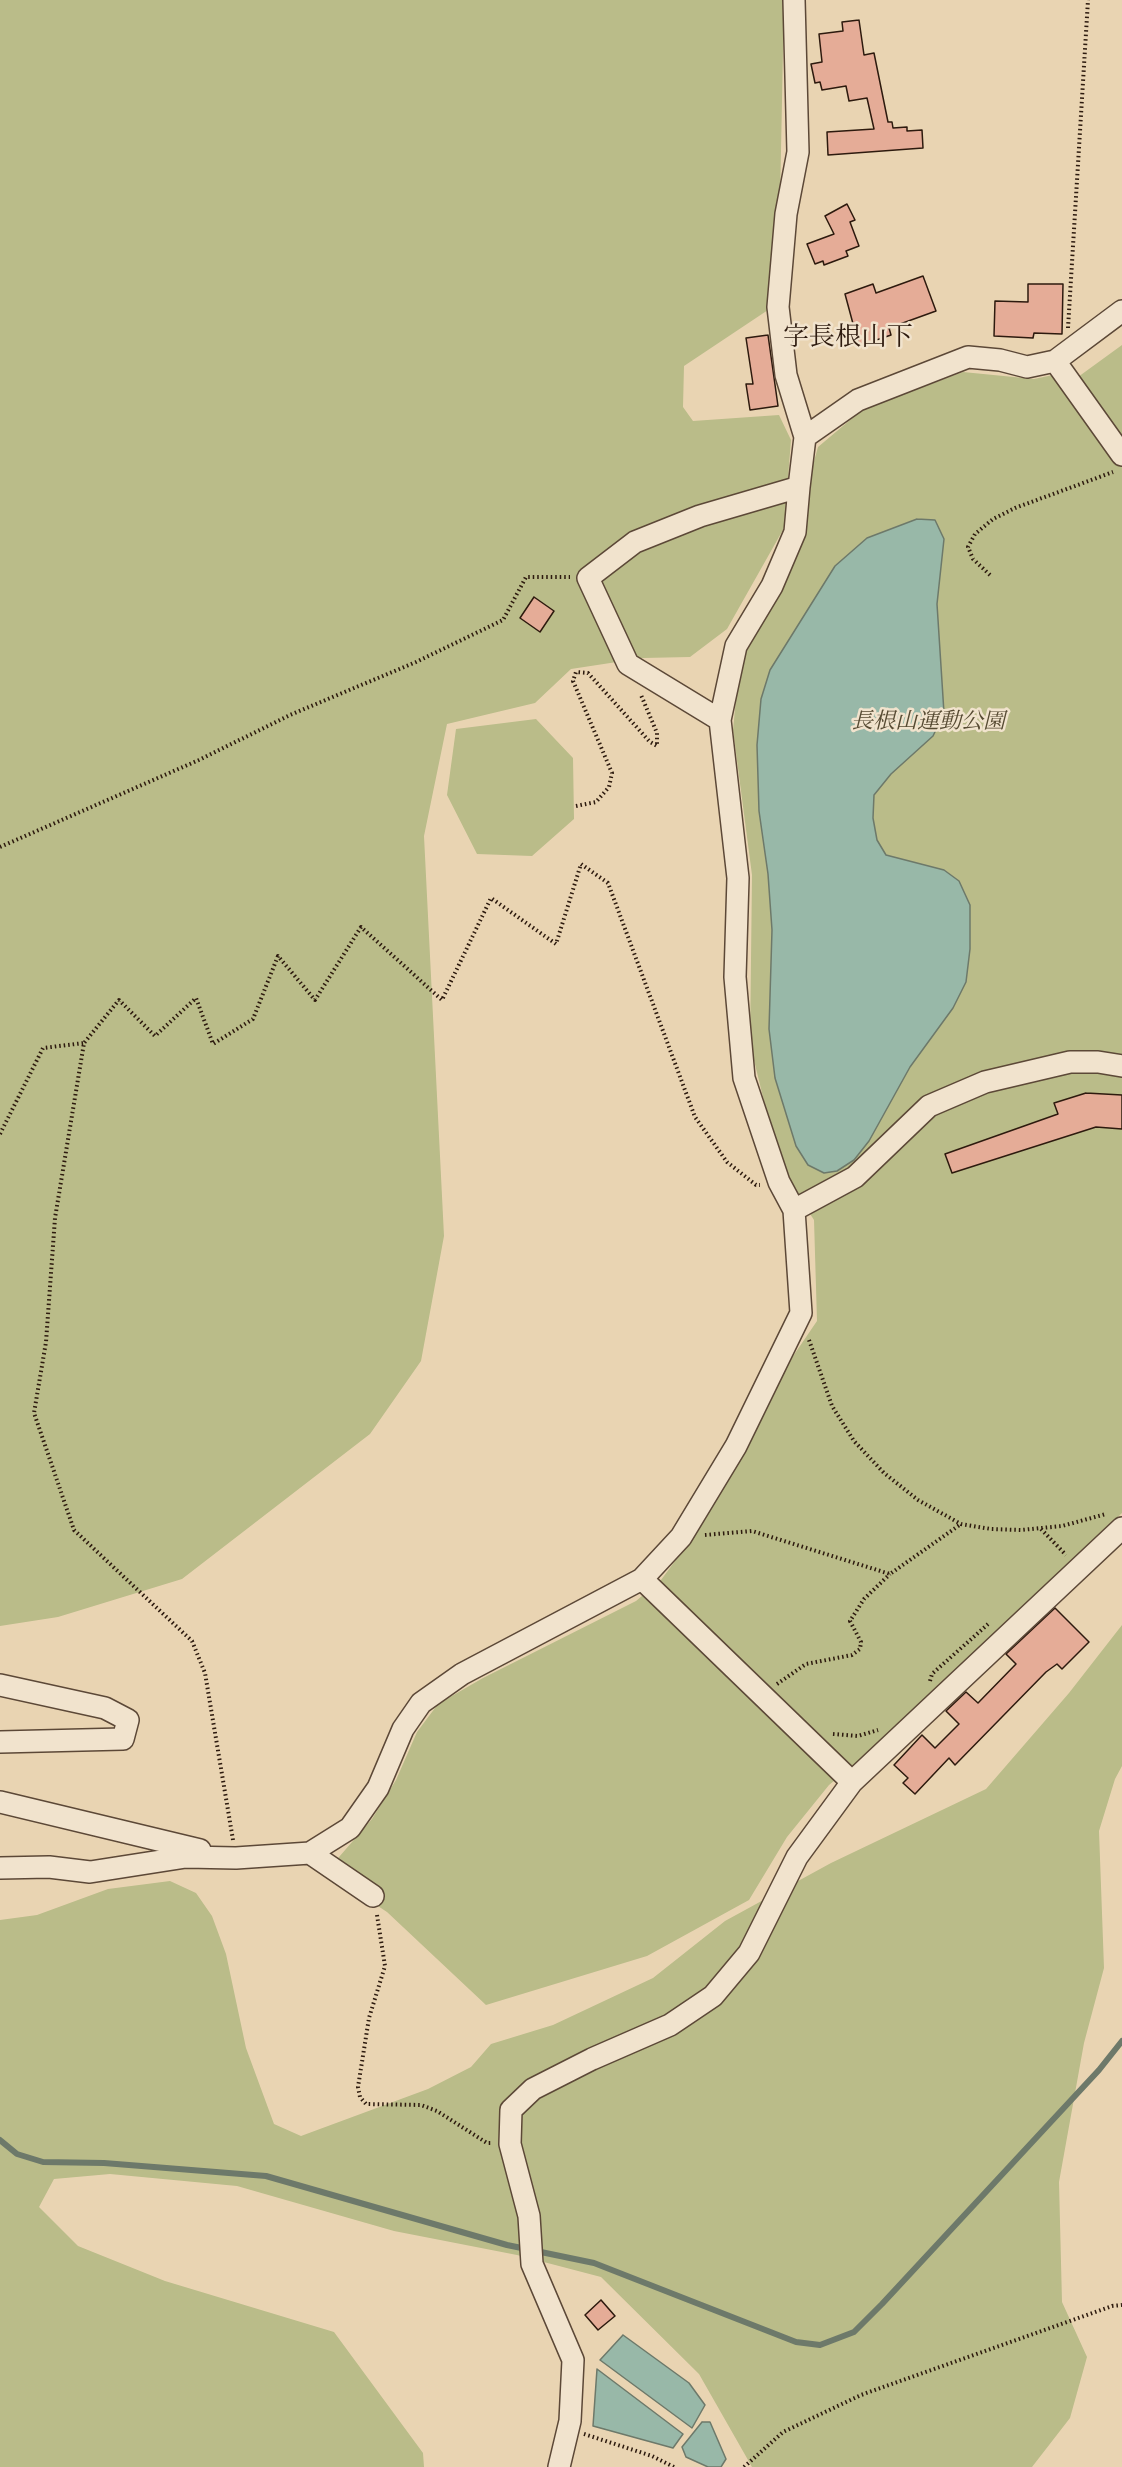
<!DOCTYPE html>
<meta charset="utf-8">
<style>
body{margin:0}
canvas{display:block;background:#e9d4b2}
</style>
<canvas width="1122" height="2467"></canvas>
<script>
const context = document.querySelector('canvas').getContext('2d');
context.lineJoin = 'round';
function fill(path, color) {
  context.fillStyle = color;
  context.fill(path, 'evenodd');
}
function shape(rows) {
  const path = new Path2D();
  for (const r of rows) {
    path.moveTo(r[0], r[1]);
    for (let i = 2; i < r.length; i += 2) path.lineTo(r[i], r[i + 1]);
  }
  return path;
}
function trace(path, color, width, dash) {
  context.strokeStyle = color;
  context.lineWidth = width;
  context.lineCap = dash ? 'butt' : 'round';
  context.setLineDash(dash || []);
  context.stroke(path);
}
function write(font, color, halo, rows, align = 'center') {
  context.font = font + ' "Sorts Mill Goudy","Noto Serif JP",serif';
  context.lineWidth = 5;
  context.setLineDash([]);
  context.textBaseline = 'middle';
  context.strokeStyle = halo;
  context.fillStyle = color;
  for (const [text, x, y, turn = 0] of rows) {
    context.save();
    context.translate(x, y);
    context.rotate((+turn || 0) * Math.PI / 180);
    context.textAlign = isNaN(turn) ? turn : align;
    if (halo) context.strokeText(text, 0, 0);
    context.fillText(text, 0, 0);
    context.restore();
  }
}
fill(shape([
 [0,0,784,0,780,201,771,308,684,366,683,407,693,421,779,415,791,440,784,528,727,629,690,657,643,658,571,669,535,703,447,724,424,836,444,1236,421,1361,370,1434,182,1579,58,1617,0,1626],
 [1122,345,1122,1513,898,1728,829,1785,787,1837,749,1900,647,1956,486,2005,387,1912,326,1872,372,1819,396,1780,417,1732,438,1704,483,1678,636,1601,661,1580,701,1526,725,1486,787,1365,817,1321,814,1220,790,1183,764,1101,750,1044,752,875,733,730,737,688,746,652,775,600,818,447,862,410,963,372,1034,379,1053,375,1078,377],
 [536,719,573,758,574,819,532,856,477,854,447,795,456,729],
 [1122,1625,1122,1766,1115,1779,1099,1831,1104,1968,1084,2043,1059,2182,1062,2302,1087,2357,1070,2418,1032,2467,752,2467,699,2374,601,2277,517,2255,394,2231,237,2186,110,2174,54,2179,39,2207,78,2246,165,2281,334,2332,423,2453,424,2467,0,2467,0,1920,37,1915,108,1889,170,1881,196,1893,212,1916,226,1954,246,2048,274,2124,301,2136,428,2089,471,2067,491,2044,553,2025,653,1978,725,1921,831,1863,986,1789,1069,1693]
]), '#babc89');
const water = shape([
 [917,519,935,520,944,539,937,604,944,713,933,736,891,774,874,795,873,818,877,840,886,855,944,870,959,881,970,905,970,949,966,982,953,1008,910,1067,869,1141,854,1160,837,1171,824,1173,808,1165,796,1146,775,1078,769,1029,772,930,768,874,759,811,757,745,761,699,770,670,835,566,867,538,917,519],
 [623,2335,689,2383,705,2405,692,2428,600,2360,623,2335],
 [597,2369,683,2434,673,2448,593,2426,597,2369],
 [702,2422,710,2422,726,2459,721,2467,708,2467,686,2457,682,2447,702,2422]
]);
fill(water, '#98b8a8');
trace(water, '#6d796a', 1.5);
trace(shape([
 [0,2140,17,2154,43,2162,104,2163,266,2176,507,2245,594,2263,796,2342,820,2345,854,2332,882,2304,1099,2070,1122,2041]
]), '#6d796a', 6);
const building = shape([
 [859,20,864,55,874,53,888,122,892,122,893,128,907,127,907,131,922,130,923,148,828,155,827,132,874,129,867,98,849,101,846,86,822,90,820,82,815,83,811,64,822,62,819,34,843,31,842,22,859,20],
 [847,204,855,220,850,222,859,246,846,251,848,256,824,265,823,261,815,264,807,244,834,234,825,216,847,204],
 [923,276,936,311,889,328,891,335,859,346,845,294,873,284,876,293,923,276],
 [1028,284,1063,284,1062,334,1034,333,1033,338,994,336,995,301,1028,302,1028,284],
 [768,335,778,406,750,410,746,384,753,384,746,338,768,335],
 [534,597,554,611,540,632,520,618,534,597],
 [1086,1093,1122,1095,1122,1129,1096,1127,952,1173,945,1154,1058,1114,1054,1103,1086,1093],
 [1055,1608,1089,1642,1062,1669,1057,1664,1046,1672,955,1765,949,1758,915,1794,903,1783,908,1778,894,1765,922,1735,935,1748,959,1724,946,1711,966,1692,978,1703,1016,1664,1006,1654,1055,1608],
 [601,2300,615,2316,598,2330,585,2315,601,2300]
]);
fill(building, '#e5ac97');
trace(building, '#2d1a0e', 1.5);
const minor = shape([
 [1055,361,1122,455],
 [805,437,858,400,968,357,1000,360,1027,367,1055,361,1122,311],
 [720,720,628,664,588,578,635,542,700,516,799,487,805,437,786,375,778,307,786,214,798,152,794,0],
 [794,1210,855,1177,929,1106,985,1082,1070,1062,1098,1062,1122,1066],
 [642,1579,852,1782],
 [0,1685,105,1708,128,1720,123,1739,0,1742],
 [0,1802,200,1850],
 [310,1853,373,1896],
 [0,1868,49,1867,90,1872,186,1857,236,1858,310,1853,350,1828,378,1788,403,1729,421,1703,462,1674,642,1579,681,1537,736,1446,801,1313,794,1210,779,1182,744,1078,735,977,738,878,720,720,736,646,772,586,795,532,799,487],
 [559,2467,570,2421,573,2360,532,2264,529,2216,510,2144,511,2110,533,2089,592,2059,670,2025,713,1996,749,1953,797,1857,852,1782,1122,1528]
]);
trace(minor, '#5c4837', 24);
trace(shape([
 [1068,328,1088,0],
 [990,575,973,559,968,547,975,534,993,519,1015,508,1113,472],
 [576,806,596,802,609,787,612,773,573,681,576,672,588,673,650,742,657,746,657,733,641,695],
 [0,847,199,760,290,715,416,662,503,620,526,577,570,577],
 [0,1134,43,1048,84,1043],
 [809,1340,832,1406,854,1441,884,1473,918,1500,961,1524,991,1529,1021,1530,1062,1526,1106,1514],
 [1041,1529,1066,1555],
 [705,1535,752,1531,890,1574,961,1524],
 [930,1681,932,1674,988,1624],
 [777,1684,806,1664,852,1655,860,1649,861,1642,850,1621,864,1599,890,1574],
 [833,1734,858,1736,878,1730],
 [233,1840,205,1673,192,1641,74,1530,34,1413,46,1342,55,1218,84,1043,119,1000,155,1036,196,998,213,1044,253,1019,278,956,315,1000,361,927,442,1000,491,898,556,944,581,864,608,883,695,1117,727,1162,756,1185,760,1185],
 [377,1915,385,1966,369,2018,358,2087,360,2097,366,2104,421,2105,437,2111,487,2143,491,2143],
 [584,2434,652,2456,674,2467],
 [744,2467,783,2432,861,2395,1112,2306,1122,2305]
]), '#2d1a0e', 4, [1.5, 3]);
trace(minor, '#f1e3cd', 21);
write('italic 22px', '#574b33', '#f1e3cd', [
 ["長根山運動公園",928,724]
]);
write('26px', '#2d1a0e', '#f1e3cd', [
 ["字長根山下",848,341]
]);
</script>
